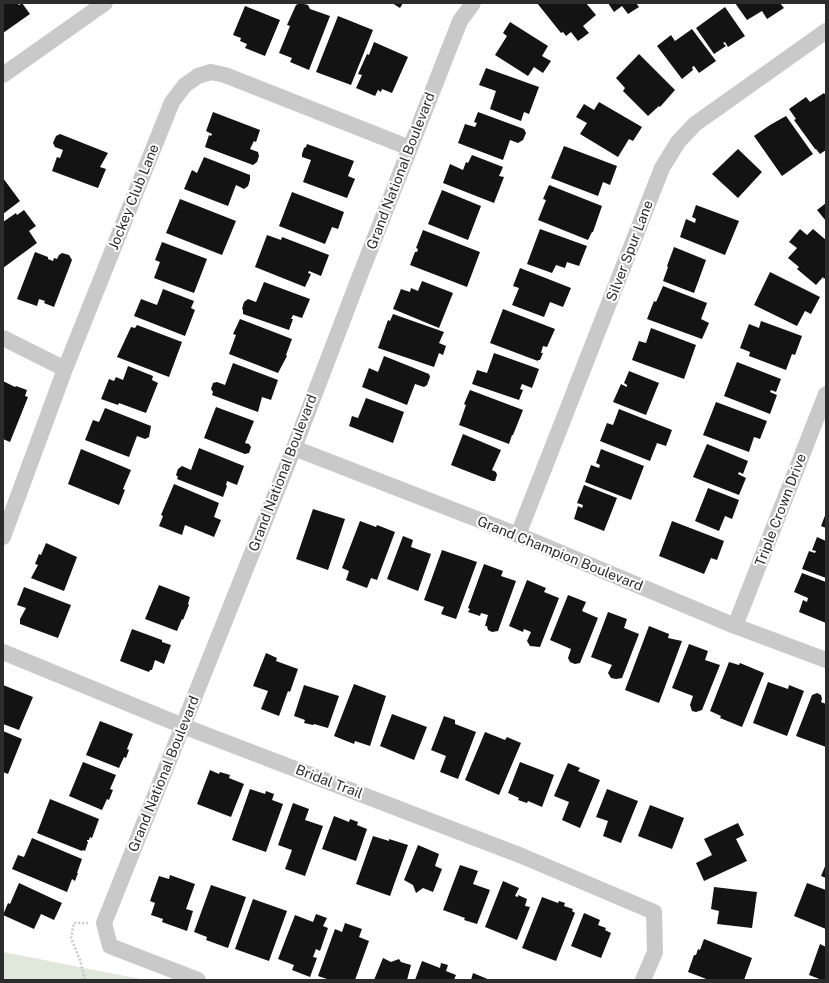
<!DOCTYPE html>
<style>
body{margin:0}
#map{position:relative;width:829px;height:983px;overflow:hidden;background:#fff;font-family:"Public Sans",sans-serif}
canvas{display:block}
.frame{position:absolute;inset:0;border:4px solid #2c2c2c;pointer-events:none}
</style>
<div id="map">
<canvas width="829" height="983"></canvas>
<div class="frame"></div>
</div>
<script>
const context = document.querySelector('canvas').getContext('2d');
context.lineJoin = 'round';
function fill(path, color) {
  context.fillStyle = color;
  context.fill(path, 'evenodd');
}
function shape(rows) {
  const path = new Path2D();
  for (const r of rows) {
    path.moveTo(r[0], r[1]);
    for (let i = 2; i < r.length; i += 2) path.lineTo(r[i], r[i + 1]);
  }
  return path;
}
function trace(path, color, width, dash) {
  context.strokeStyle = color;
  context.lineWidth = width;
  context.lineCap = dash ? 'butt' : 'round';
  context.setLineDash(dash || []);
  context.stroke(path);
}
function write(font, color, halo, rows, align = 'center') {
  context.font = font + ' "Public Sans",sans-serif';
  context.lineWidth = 4;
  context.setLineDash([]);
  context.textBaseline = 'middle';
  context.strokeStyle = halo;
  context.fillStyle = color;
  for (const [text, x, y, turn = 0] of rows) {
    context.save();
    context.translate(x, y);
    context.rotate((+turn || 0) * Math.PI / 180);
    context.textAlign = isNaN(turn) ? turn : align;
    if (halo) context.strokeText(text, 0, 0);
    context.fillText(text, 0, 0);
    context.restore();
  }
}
fill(shape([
 [3,952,146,980,3,980]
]), '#e0e8db');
fill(shape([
 [3,3,17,3,19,5,22,3,30,14,3,33],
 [300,3,308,5,310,9,330,16,309,70,290,62,292,58,279,53,290,26,287,25,296,5],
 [392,3,403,3,400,8],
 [537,3,586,3,596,15,583,26,589,33,578,41,571,32,566,36,563,32,561,33],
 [608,3,636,3,639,7,628,14,622,6,614,12],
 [735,3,780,3,784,8,767,19,762,11,747,20],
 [245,6,280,20,265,56,245,48,247,44,240,41,241,38,233,35],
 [725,7,745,36,728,47,725,42,723,43,726,46,714,54,696,28],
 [338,16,373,30,351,85,316,72],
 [510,22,548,46,542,56,551,61,543,73,534,67,528,76,495,55,507,36,503,33],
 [692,29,716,61,699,73,694,66,692,67,693,70,682,79,657,46,671,35,675,41],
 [374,42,408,57,392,93,382,89,381,92,378,90,375,96,356,88,362,75,358,74,367,54,369,55],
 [639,54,675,90,660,107,659,106,648,116,623,91,625,88,616,78],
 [486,68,539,87,529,114,524,112,521,121,490,109,496,91,479,85],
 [824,93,826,96,826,150,820,154,816,149,815,149,794,120,796,119,789,109,806,97,810,102],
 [599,102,642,127,633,141,629,139,618,157,580,134,587,123,576,117,584,104,594,110],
 [213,112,260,130,256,142,254,141,250,149,258,152,259,156,257,162,253,165,205,147,209,135,211,136,212,134,206,131],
 [478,112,524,129,526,133,523,140,518,143,510,140,503,160,458,143,465,124,475,127,477,123,474,122],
 [786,116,813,154,782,176,754,136,770,125],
 [60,134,108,153,100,167,106,169,98,188,52,171,57,157,60,158,63,150,55,147,53,143,56,136],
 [307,144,354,161,348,176,355,179,347,198,303,182,311,160,302,157,302,154,304,148,306,147],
 [564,146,617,166,610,185,603,182,598,196,551,178],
 [738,149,762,172,738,198,712,174],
 [472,155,503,167,499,176,504,177,494,203,443,183,450,164,463,170,466,162,468,163],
 [204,157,250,175,250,180,248,186,244,189,236,185,228,206,184,189,192,170,197,173],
 [3,178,20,201,3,214],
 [549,185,602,206,593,232,592,232,588,240,538,220,546,200,543,199],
 [442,190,481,206,468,240,428,224],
 [292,192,344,212,338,229,332,227,325,244,279,226],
 [180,199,236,221,222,255,166,233],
 [826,203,826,221,817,210],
 [696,205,739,221,725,255,680,237,686,219,695,223,696,219,692,217],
 [24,210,36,226,29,231,37,243,3,268,3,222,16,213,17,215],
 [540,229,587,246,579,266,567,262,565,268,556,265,552,273,527,264],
 [800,229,807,235,813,229,826,240,826,277,824,279,823,277,816,285,797,269,799,267,788,258,797,248,789,242],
 [423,230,480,252,467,287,410,265,415,252,417,252,418,249,416,248],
 [267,235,281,240,282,237,329,255,321,276,309,271,308,273,311,274,305,287,255,267],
 [162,242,207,259,194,293,154,278,160,262,155,260],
 [674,247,706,260,694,293,663,281,668,267,667,266],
 [35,252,48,257,48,259,53,261,54,258,57,259,59,255,62,253,69,255,72,260,54,307,44,303,45,301,39,299,37,306,17,299],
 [520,268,571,288,563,307,550,302,544,317,512,305,519,288,513,286],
 [770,272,820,297,811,314,805,311,797,326,754,305],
 [422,281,453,293,439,328,393,309,401,289,410,292,411,288,418,291],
 [264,282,310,299,302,318,293,315,291,319,293,319,289,330,243,314,243,310,242,309,244,302,248,299,256,302],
 [663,286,707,303,701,319,709,323,702,339,647,319,654,301,656,302],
 [163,289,194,301,191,308,195,310,185,336,134,316,141,299,157,305],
 [503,309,555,329,547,347,543,346,541,353,543,353,540,360,538,360,538,361,490,343],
 [393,314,444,332,439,343,446,346,443,355,439,353,434,367,378,348,388,320,390,321],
 [240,319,292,339,286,355,287,356,278,373,229,354,236,335,233,334],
 [761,321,802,336,795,355,792,354,786,370,749,356,750,352,740,348,749,324,759,328],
 [137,325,182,342,169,377,117,357,131,327,135,328],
 [651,328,696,345,684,379,632,360,639,341,646,343],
 [494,353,539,369,532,388,522,384,520,389,523,390,519,400,472,384,477,370,487,373],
 [384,356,429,374,430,377,427,385,424,387,415,384,407,405,362,387,369,368,378,372],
 [737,362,781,379,776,392,771,390,770,392,777,395,770,414,724,396],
 [233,363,278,380,271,400,262,397,258,412,212,395,213,392,211,389,213,383,217,382,225,385],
 [128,366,153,376,152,380,158,383,146,413,119,403,118,405,101,399,109,379,114,381,116,377,123,380],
 [629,371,659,383,646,415,613,402,621,384,627,387,627,385,624,383],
 [3,381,15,387,16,386,27,390,25,396,28,397,10,442,3,439],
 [470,390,523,410,513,435,512,435,509,444,459,425,466,405,464,404],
 [366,398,404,412,393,443,349,426,352,416,358,418],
 [716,402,767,421,760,439,754,437,749,452,703,435],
 [216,407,254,421,245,443,249,444,251,447,249,453,245,454,204,438],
 [105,408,151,426,149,437,145,439,137,436,129,457,85,440,93,420,99,422],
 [619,409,672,430,666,446,657,443,650,461,600,441,607,423,613,425],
 [463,434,501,450,492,470,496,472,497,475,495,481,492,481,451,465],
 [707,444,748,461,743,474,739,472,738,474,746,478,739,495,693,477],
 [199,448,244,466,237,485,227,481,226,485,227,486,223,497,177,479,178,477,176,475,178,469,182,466,191,470],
 [81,449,131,470,123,489,125,490,119,505,68,484],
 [601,449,644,466,631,500,585,482,591,465,599,468,600,465,596,463],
 [174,484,219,503,214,517,221,520,214,537,185,525,182,535,159,526,163,516,161,515],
 [584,485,617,498,604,531,574,519,578,506,582,508,583,505,577,503],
 [708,488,739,500,732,519,725,516,719,531,695,521],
 [313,509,345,519,328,570,296,559],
 [826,513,826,528,821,526],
 [360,521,376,527,377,525,395,532,377,580,371,578,367,588,346,580,349,571,342,568],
 [672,521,724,541,717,560,711,558,704,574,659,556],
 [403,536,413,540,411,547,431,554,418,591,387,579],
 [817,537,826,541,826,578,802,569,809,551,815,553,816,551,812,550],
 [46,543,77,557,64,591,31,578,38,565,35,564,39,554,41,555],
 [442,550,477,562,456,619,441,614,444,607,424,600],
 [484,564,503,571,501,576,516,581,498,631,492,632,488,630,487,626,485,626,488,615,481,613,480,616,468,612,470,609,468,608],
 [802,573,826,582,826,623,799,612,803,600,807,602,808,598,794,592],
 [527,580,546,588,544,592,559,598,540,647,530,646,527,641,531,632,524,629,523,632,509,626],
 [159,585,190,597,188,604,189,605,183,620,182,619,177,631,145,619],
 [24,587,71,605,58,638,20,624,20,619,26,608,17,605],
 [568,595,586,602,582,611,598,618,580,663,575,664,570,662,568,658,571,649,550,640],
 [608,612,627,619,624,628,639,634,622,678,616,679,611,678,608,673,612,665,591,657],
 [649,626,669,634,668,638,682,641,659,703,625,690],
 [132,629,162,640,162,642,171,645,164,664,155,660,152,670,150,670,149,672,120,661],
 [689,644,708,651,705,660,720,665,702,710,696,712,692,711,690,705,693,696,672,688],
 [266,653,277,658,276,661,298,669,290,692,288,691,279,716,261,709,268,691,253,686],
 [729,662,739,665,740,663,764,673,742,727,720,718,721,716,710,711],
 [768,682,788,689,789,685,804,691,787,736,753,723],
 [354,684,386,696,370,746,355,741,354,744,334,736],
 [3,685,33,697,19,730,3,724],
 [304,685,339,696,328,728,314,724,313,725,304,723,305,720,294,716],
 [817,693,821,695,822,699,821,702,826,704,826,747,796,736,812,695],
 [392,714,427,727,414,760,380,746],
 [444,716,455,720,455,724,476,732,458,779,440,772,446,756,431,750],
 [100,721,133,734,127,749,129,750,126,758,124,757,119,768,86,755],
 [3,731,22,739,8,774,3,772],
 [485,732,505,740,507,737,521,743,499,795,465,780],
 [83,762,116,775,110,789,113,790,109,800,107,799,102,810,69,796],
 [520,762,554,775,542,807,528,801,527,803,518,800,519,798,508,793],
 [568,763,580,768,578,771,600,780,580,828,562,820,569,802,554,796],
 [210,770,219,774,220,772,230,775,229,778,244,784,231,817,197,804],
 [250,789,265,794,266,791,274,794,272,800,283,804,266,852,232,840],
 [607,789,638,801,621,843,603,836,608,821,596,817],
 [50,799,99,819,92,838,90,837,89,840,87,840,87,841,88,842,85,851,83,850,82,851,37,833],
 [293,803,309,809,305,820,323,826,305,876,285,869,292,850,278,845],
 [650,805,684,818,672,849,638,836],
 [334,816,349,822,350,819,358,822,357,825,367,829,356,861,322,849],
 [738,823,744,835,736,839,747,861,704,881,696,863,712,855,704,839],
 [373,836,389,841,389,839,408,845,390,896,356,884],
 [32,838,82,859,77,873,78,873,75,881,72,879,67,892,12,869,18,855,24,857],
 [418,845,439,854,435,866,442,869,433,892,423,888,416,893,413,885,404,880],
 [826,864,826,878,821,876],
 [460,865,478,871,473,884,490,890,477,924,464,920,465,918,443,910],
 [170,875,195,884,186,909,193,911,187,931,162,922,163,919,151,915,155,903,150,901,159,876,169,879],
 [503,881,519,888,515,896,518,897,518,895,527,899,525,906,530,907,517,940,485,927],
 [19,883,62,903,54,920,41,914,34,929,3,915,8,903,10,904],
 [807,883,826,890,826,929,794,916],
 [211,885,246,897,228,948,206,940,207,937,194,932],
 [714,887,757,892,752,928,717,924,719,911,711,909],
 [542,897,558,903,559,901,565,903,564,906,573,909,572,911,575,913,556,961,522,948],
 [253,899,287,911,269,961,235,949],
 [584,913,600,920,598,925,606,928,605,930,611,933,601,958,571,946],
 [316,914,327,918,323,926,328,928,320,951,316,949,313,957,317,958,310,977,292,970,294,965,278,959,295,915,313,922],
 [345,923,362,929,359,937,369,941,355,980,330,980,318,976,335,929,342,932],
 [704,939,752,958,744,980,709,980,688,972,694,955,696,955,698,949,700,950],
 [820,944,826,947,826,980,822,980,809,975],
 [383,958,391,962,399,959,401,962,411,965,407,980,374,980],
 [422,961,440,968,441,963,448,965,446,971,456,975,454,980,415,980],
 [473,973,490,980,471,980]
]), '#131313');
trace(shape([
 [85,980,80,960,71,938,74,923,88,923]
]), '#c9c9c9', 2.5, [2, 2]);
trace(shape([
 [3,75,105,3],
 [3,338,65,369],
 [294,448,518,535,735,626,826,660],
 [518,535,662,168,678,142,695,124,826,31],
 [3,537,65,369,172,102,185,85,198,76,211,72,225,75,410,148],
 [735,626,826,394],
 [3,652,183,726,522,856,654,912,655,952,643,980],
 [198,980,110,946,104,923,294,448,359,278,460,21,473,3]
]), '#c9c9c9', 16);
write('14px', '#2c2c2c', '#fff', [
 ["Grand National Boulevard",401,171,-69],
 ["Jockey Club Lane",134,197,-68],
 ["Silver Spur Lane",630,251,-69],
 ["Grand National Boulevard",283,473,-69],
 ["Triple Crown Drive",781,510,-69],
 ["Grand Champion Boulevard",560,554,22],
 ["Grand National Boulevard",164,774,-68],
 ["Bridal Trail",329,782,21]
]);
</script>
